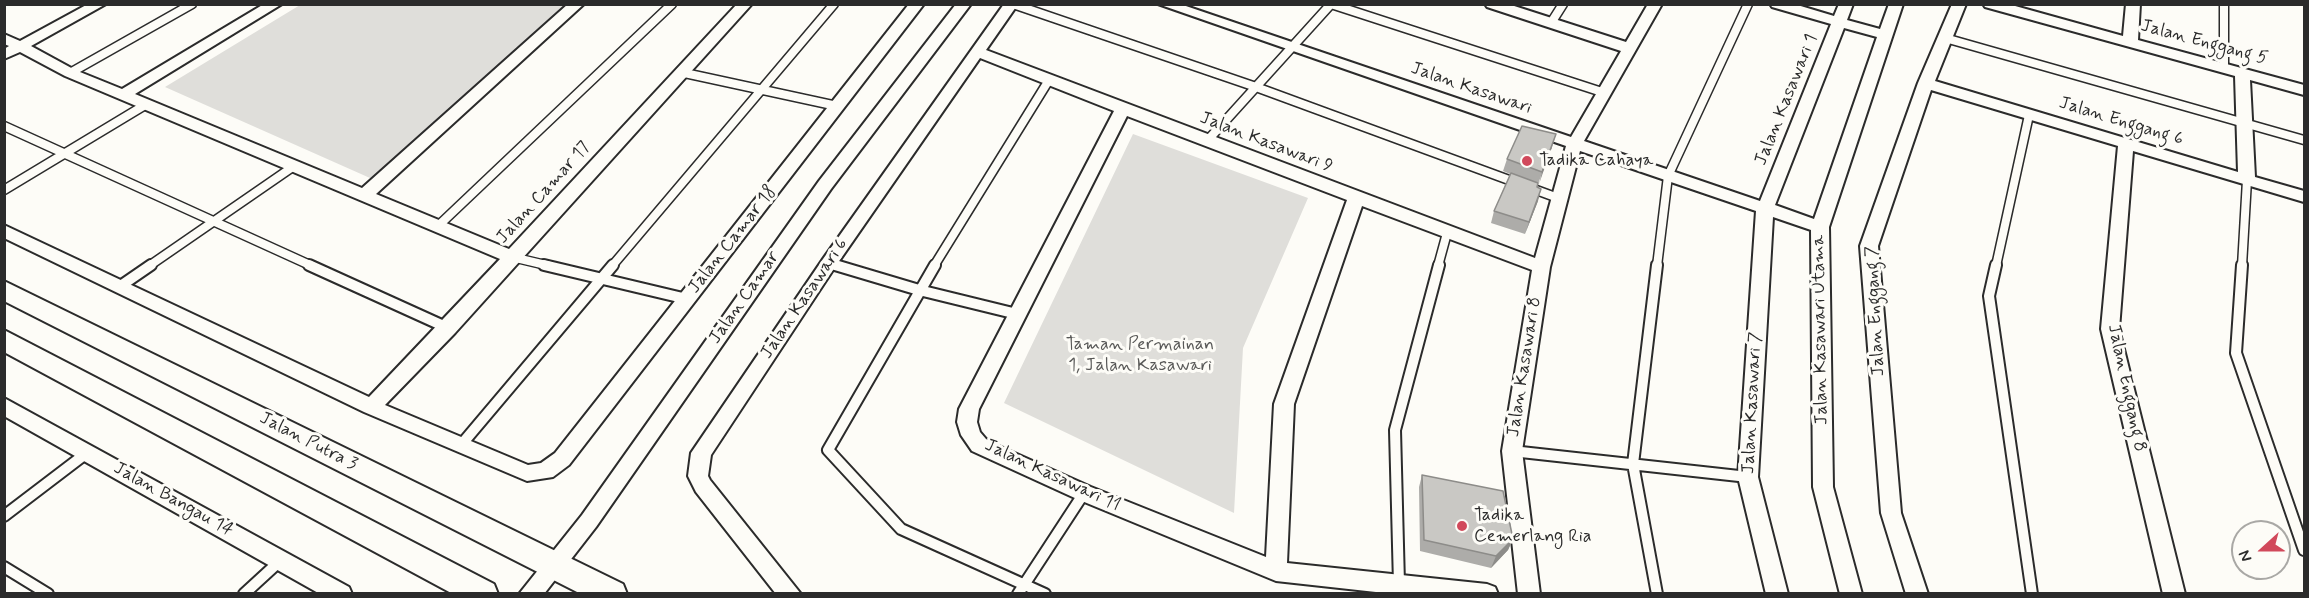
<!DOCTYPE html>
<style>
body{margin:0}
#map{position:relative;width:2309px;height:598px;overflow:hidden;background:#fdfcf7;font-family:Mynerve,sans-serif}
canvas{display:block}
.frame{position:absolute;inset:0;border:6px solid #2b2b2b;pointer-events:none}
.north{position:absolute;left:2231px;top:520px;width:60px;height:60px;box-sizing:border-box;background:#fdfcf7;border:2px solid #a9a8a5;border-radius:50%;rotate:249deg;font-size:16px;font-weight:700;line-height:24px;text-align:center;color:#2b2b2b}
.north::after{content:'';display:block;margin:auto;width:21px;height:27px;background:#d1495b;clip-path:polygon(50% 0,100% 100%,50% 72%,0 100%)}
</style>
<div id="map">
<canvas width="2309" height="598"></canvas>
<div class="frame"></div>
<div class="north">N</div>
</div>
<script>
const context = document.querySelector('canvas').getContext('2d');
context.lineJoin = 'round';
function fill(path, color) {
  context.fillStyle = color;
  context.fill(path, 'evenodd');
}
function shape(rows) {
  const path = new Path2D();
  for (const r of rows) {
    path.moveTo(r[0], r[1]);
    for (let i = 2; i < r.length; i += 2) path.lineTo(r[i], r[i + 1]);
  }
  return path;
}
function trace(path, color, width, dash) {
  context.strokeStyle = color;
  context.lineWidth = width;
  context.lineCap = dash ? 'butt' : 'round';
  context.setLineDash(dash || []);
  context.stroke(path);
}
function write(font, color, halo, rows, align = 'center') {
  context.font = font + ' Mynerve,sans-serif';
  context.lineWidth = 6;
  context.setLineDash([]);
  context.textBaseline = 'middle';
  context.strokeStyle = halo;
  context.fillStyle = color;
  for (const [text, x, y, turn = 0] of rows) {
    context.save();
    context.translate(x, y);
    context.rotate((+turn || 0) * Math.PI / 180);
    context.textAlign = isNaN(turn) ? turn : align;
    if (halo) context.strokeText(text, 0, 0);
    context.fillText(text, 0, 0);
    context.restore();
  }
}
fill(shape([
 [300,5,566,5,379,182,165,87],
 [1133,134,1308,198,1243,348,1234,513,1004,403]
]), '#dfdeda');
const laneFar1 = shape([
 [1013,4,1256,87,1558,198],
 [1331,4,1605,93],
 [2224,4,2224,68],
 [1551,23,1563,4],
 [1945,38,2304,140],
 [680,72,837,106],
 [70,73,192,4],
 [4,126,312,266],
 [1207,141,1331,4],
 [4,190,145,105],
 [438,226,672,4],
 [512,257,550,266],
 [829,263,840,266],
 [149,266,294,166],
 [612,266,834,4],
 [934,266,1049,80],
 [1438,266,1447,233],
 [1657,266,1668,176,1748,4],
 [1996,266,2029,115],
 [2242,266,2247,180]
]);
const lane = shape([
 [309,265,448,328],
 [544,265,687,299],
 [835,265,919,290,1017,314],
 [935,265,828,450,901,529,1045,594],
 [1996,265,1989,296,2032,594],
 [2242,265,2236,353,2304,550],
 [119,287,151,265],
 [461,445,613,265],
 [1512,451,1748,477],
 [4,516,88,452],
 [4,567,48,594],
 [1399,584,1395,430,1439,265],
 [244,594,281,560],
 [1018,594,1084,493],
 [1657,594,1633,464,1657,265]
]);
const street = shape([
 [88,4,106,4,31,46,75,70,122,89,264,4,282,4,135,94,362,188,568,4,584,4,376,194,509,249,737,4,752,4,455,333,385,405,528,465,541,463,555,453,909,4,924,4,569,465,553,477,527,481,364,412,4,238,4,225,369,397,500,259,65,76,20,52,4,59,4,49,9,46,4,44,4,34,20,41,88,4],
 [956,4,971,4,831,189,596,527,544,594,519,594,582,515,819,181,956,4],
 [1004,4,1018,4,986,50,1535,258,1566,146,1158,4,1180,4,1571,137,1621,51,1487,7,1485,4,1508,4,1626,42,1648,4,1662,4,1584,141,1760,201,1831,24,1772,7,1770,4,1794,4,1834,16,1839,4,1853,4,1847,20,1880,29,1889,4,1903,4,1829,227,1833,487,1862,594,1840,594,1813,487,1811,230,1773,217,1758,477,1788,594,1766,594,1738,477,1756,211,1580,151,1550,267,1522,451,1540,594,1518,594,1502,451,1532,270,1362,206,1294,404,1287,563,1487,584,1495,587,1498,594,1394,594,1276,581,1077,499,972,451,961,435,957,422,959,409,1114,111,980,58,835,267,711,455,708,476,710,480,801,594,776,594,696,492,688,476,691,453,823,259,1004,4],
 [1844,28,1877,37,1814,219,1775,205,1844,28],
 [1127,116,1347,200,1274,404,1266,557,1091,487,999,446,986,439,980,432,977,422,979,409,1127,116],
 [1952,4,1966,4,1935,81,2238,172,2235,76,1985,7,1983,4,2008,4,2123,36,2126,4,2140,4,2138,40,2304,85,2304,95,2250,80,2255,177,2304,191,2304,202,2133,151,2119,329,2185,594,2163,594,2101,329,2118,146,1931,90,1878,246,1901,513,1928,594,1906,594,1881,513,1860,246,1918,83,1952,4],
 [4,398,349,587,352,594,320,594,4,416,4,398]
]);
const secondary = shape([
 [4,281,623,584,627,594,581,594,4,301,4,281],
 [4,330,494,584,498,594,453,594,4,352,4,330]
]);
trace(laneFar1, '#2b2b2b', 11);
trace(lane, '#2b2b2b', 14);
trace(street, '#2b2b2b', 4);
trace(secondary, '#2b2b2b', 4);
trace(laneFar1, '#fdfcf7', 8);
trace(lane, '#fdfcf7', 10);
fill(street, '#fdfcf7');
fill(secondary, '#fdfcf7');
fill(shape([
 [1552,147,1538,184,1537,187,1538,201,1525,234,1491,223,1494,211,1510,174,1503,171,1507,159],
 [1422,475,1513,539,1508,550,1491,568,1420,551,1419,487]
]), '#adaca9');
fill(shape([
 [1556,134,1552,147,1539,184,1542,172],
 [1541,189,1538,201,1525,234,1529,222],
 [1513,539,1508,550,1491,568,1496,556]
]), '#8d8c89');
const building = shape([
 [1522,126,1556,134,1542,172,1507,159,1522,126],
 [1511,173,1538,183,1537,187,1541,189,1529,222,1494,211,1511,173],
 [1422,475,1503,491,1513,539,1496,556,1424,540,1422,475]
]);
fill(building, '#c9c8c4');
trace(building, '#8d8c89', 1.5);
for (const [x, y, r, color] of [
 [1527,161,6,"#d1495b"],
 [1462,526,6,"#d1495b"]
]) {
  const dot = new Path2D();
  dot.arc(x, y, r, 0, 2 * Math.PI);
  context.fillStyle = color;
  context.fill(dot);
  trace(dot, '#fdfcf7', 2);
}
write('18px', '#2b2b2b', '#fdfcf7', [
 ["Jalan Enggang 5",2204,43,15],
 ["Jalan Kasawari",1471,89,19],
 ["Jalan Kasawari 1",1787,100,-68],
 ["Jalan Enggang 6",2121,122,17],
 ["Jalan Kasawari 9",1266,143,21],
 ["Jalan Camar 17",544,193,-48],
 ["Jalan Camar 18",733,240,-52],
 ["Jalan Camar",745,298,-55],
 ["Jalan Kasawari 6",805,299,-56],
 ["Jalan Enggang 7",1876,311,-93],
 ["Jalan Kasawari Utama",1821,330,-91],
 ["Jalan Kasawari 8",1525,367,-81],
 ["Jalan Enggang 8",2126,388,78],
 ["Jalan Kasawari 7",1753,403,-87],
 ["Jalan Putra 3",308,442,27],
 ["Jalan Kasawari 11",1052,476,25],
 ["Jalan Bangau 14",173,500,29]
]);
write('18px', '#2b2b2b', '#fdfcf7', [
 ["Tadika Cahaya",1539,161],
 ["Tadika",1474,516],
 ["Cemerlang Ria",1474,537]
], 'left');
write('18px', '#585857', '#fdfcf7', [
 ["Taman Permainan",1140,345],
 ["1, Jalan Kasawari",1140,366]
]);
</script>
